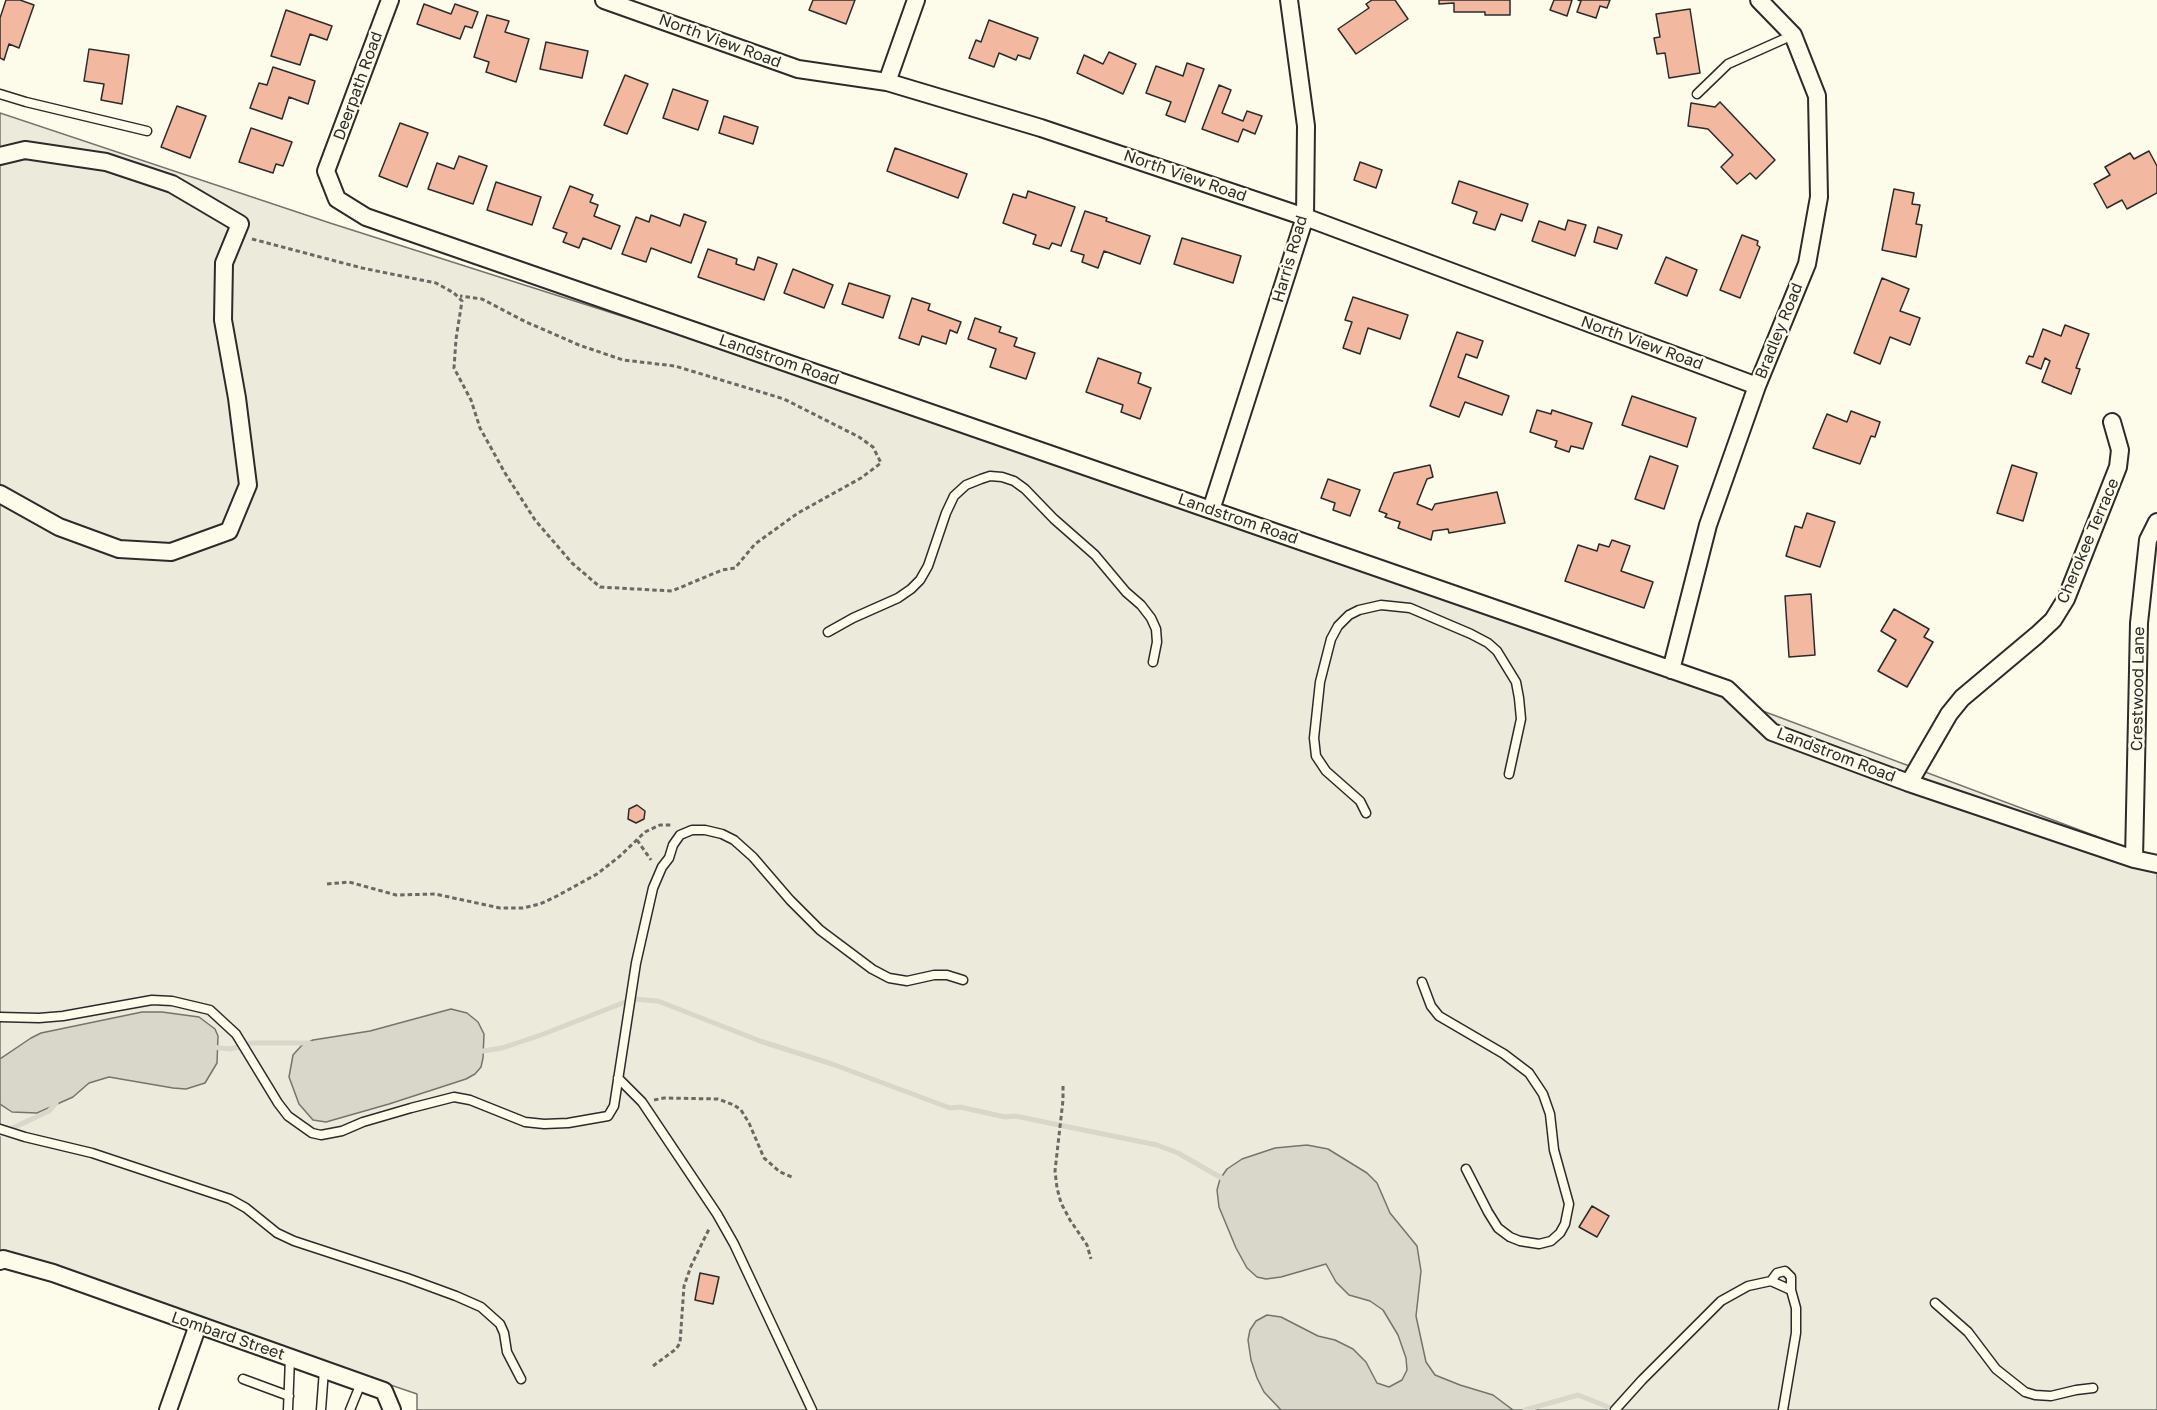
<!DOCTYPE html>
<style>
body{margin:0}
canvas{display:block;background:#fdfbea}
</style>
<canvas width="2157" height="1410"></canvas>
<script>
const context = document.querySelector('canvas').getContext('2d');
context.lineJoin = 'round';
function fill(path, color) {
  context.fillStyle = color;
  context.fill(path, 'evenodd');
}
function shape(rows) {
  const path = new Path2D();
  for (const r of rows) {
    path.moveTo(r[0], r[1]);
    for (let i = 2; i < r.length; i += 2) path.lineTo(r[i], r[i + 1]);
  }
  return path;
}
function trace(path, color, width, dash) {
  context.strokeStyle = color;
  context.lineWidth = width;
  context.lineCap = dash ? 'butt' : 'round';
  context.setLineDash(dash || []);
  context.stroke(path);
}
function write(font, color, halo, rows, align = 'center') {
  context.font = font + ' "Golos Text",sans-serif';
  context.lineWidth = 4.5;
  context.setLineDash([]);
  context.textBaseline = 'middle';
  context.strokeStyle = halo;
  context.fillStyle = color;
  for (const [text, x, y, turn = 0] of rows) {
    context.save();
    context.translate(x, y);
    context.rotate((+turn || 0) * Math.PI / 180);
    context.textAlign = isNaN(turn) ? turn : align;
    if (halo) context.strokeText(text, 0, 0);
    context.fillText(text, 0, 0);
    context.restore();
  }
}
const green = shape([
 [0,113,330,223,1023,444,1619,657,2157,859,2157,1410,417,1410,417,1394,0,1252,0,113]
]);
fill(green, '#ecebdb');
trace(green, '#74746e', 1.5);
const water = shape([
 [451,1009,467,1013,478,1022,484,1034,483,1058,481,1067,475,1074,466,1079,389,1104,326,1122,313,1120,299,1104,289,1077,293,1055,302,1045,313,1040,370,1031,451,1009],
 [142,1012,162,1012,199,1017,215,1029,218,1036,217,1063,205,1083,186,1089,173,1088,109,1077,89,1083,73,1097,37,1113,12,1112,0,1104,0,1059,31,1038,41,1033,142,1012],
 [1307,1145,1328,1149,1367,1173,1377,1183,1390,1213,1417,1246,1421,1271,1416,1316,1426,1362,1435,1375,1460,1385,1493,1395,1513,1410,1281,1410,1264,1392,1257,1378,1251,1360,1248,1340,1250,1330,1256,1321,1267,1315,1281,1317,1318,1336,1335,1340,1353,1349,1366,1362,1377,1383,1389,1387,1402,1380,1407,1370,1406,1358,1398,1335,1383,1310,1370,1301,1349,1295,1336,1282,1326,1264,1281,1277,1266,1279,1257,1277,1247,1268,1236,1248,1219,1207,1217,1190,1220,1179,1227,1169,1242,1159,1275,1148,1307,1145]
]);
fill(water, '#d8d7c9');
trace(water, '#74746e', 1.5);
trace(shape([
 [212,1047,230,1049,252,1043,310,1043],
 [477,1052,502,1048,541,1035,633,999,658,1001,760,1041,832,1064,950,1108,960,1107,1005,1117,1015,1116,1157,1145,1178,1153,1225,1180],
 [0,1134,49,1111,56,1103],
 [1525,1410,1578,1395,1616,1410]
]), '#d8d7c9', 5);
const building = shape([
 [6,0,20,0,34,5,19,48,9,44,4,60,0,58,0,18,6,0],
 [813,0,855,0,846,24,809,10,813,0],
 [1372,0,1395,0,1408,19,1356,54,1338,29,1369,8,1366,4,1372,0],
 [1439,0,1510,0,1510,15,1485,15,1485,12,1454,12,1454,3,1439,4,1439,0],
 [1554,0,1572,0,1567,16,1550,10,1554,0],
 [1578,0,1610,0,1607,8,1600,6,1596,18,1577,12,1581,1,1578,0],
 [424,4,451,14,455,4,478,12,472,28,465,26,460,39,417,24,424,4],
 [1690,9,1700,73,1669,78,1665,53,1657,54,1654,38,1660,37,1656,14,1690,9],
 [286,10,332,26,327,40,310,34,300,65,271,56,286,10],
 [487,15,509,21,505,32,529,39,516,82,486,72,489,62,474,57,487,15],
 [989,20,1038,38,1030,59,1018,55,1016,60,999,53,994,67,969,58,976,40,981,42,989,20],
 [546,42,588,51,582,78,540,69,546,42],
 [89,49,129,55,122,104,101,100,104,84,84,81,89,49],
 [1109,52,1136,64,1123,94,1077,73,1084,55,1103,64,1109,52],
 [1187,63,1204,69,1185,122,1166,115,1171,102,1146,93,1156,66,1183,76,1187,63],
 [273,67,315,81,308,104,289,97,282,119,250,108,259,83,267,85,273,67],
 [625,75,648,84,627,134,604,125,625,75],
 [1219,85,1231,90,1222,113,1243,121,1247,111,1262,116,1255,134,1243,129,1238,142,1202,129,1219,85],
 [673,89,708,101,698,130,663,118,673,89],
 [1720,102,1775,160,1756,179,1750,173,1737,184,1721,167,1733,155,1708,129,1688,126,1691,103,1715,107,1720,102],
 [177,106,206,116,190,158,161,147,177,106],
 [724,116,758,127,753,144,719,133,724,116],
 [400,123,428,133,407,187,379,176,400,123],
 [251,128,292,142,283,166,276,164,273,173,239,162,251,128],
 [895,148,967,174,958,198,887,171,895,148],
 [2149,151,2157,166,2157,193,2127,209,2122,200,2107,208,2094,184,2110,175,2105,167,2130,153,2134,159,2149,151],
 [459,156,487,166,473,204,428,189,437,163,454,169,459,156],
 [1360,162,1382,170,1376,188,1354,180,1360,162],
 [1459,181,1528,204,1522,221,1501,214,1495,230,1473,223,1477,212,1452,203,1459,181],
 [496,182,541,197,532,225,487,210,496,182],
 [570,186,593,195,590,202,598,205,594,216,620,226,611,249,583,238,579,248,563,242,567,233,553,228,570,186],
 [1894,189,1914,193,1912,204,1920,205,1916,224,1922,225,1916,257,1882,250,1894,189],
 [1028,191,1075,207,1061,246,1052,243,1049,249,1033,244,1036,235,1003,223,1013,194,1026,198,1028,191],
 [1085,211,1107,218,1106,221,1150,236,1140,264,1104,251,1098,268,1082,262,1084,255,1071,251,1085,211],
 [684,214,706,222,691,263,651,248,646,262,622,254,636,217,649,222,651,215,680,226,684,214],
 [1568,220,1586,225,1575,256,1532,241,1539,221,1565,230,1568,220],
 [1598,227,1622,235,1617,249,1594,242,1598,227],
 [1742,235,1758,241,1757,245,1760,247,1740,298,1720,290,1742,235],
 [1182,238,1241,256,1233,283,1174,264,1182,238],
 [708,249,737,259,736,264,754,270,758,257,777,264,764,300,698,277,708,249],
 [1666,257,1697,270,1687,296,1655,283,1666,257],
 [793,269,833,285,824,308,784,293,793,269],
 [1882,278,1909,289,1900,311,1920,318,1910,345,1890,337,1880,364,1854,353,1882,278],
 [849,283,890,296,883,318,842,304,849,283],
 [1353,297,1408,315,1400,339,1368,328,1360,354,1343,348,1352,322,1345,320,1353,297],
 [912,298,930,304,928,310,961,322,957,333,950,330,946,344,922,336,919,345,899,338,912,298],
 [975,318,1001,327,999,332,1017,338,1014,346,1035,353,1026,379,990,367,996,349,968,339,975,318],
 [2065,325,2089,334,2076,368,2080,369,2071,394,2042,382,2050,361,2045,358,2041,369,2026,363,2029,356,2033,357,2043,329,2061,336,2065,325],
 [1457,332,1483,341,1477,358,1466,354,1458,377,1509,396,1502,415,1465,402,1459,417,1430,406,1457,332],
 [1098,358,1141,373,1138,383,1151,388,1140,419,1121,412,1123,405,1086,392,1098,358],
 [1632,396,1696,418,1687,447,1622,425,1632,396],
 [1537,410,1551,414,1552,410,1592,423,1583,449,1571,446,1569,452,1555,447,1557,441,1530,432,1537,410],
 [1851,411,1880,422,1875,437,1871,436,1860,464,1813,448,1827,414,1847,422,1851,411],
 [1650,456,1678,466,1664,509,1635,499,1650,456],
 [1430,465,1433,477,1427,479,1417,504,1432,510,1435,504,1497,492,1505,523,1449,533,1448,529,1433,531,1431,540,1398,528,1400,522,1385,517,1387,514,1379,511,1394,473,1430,465],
 [2012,465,2037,473,2023,521,1997,513,2012,465],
 [1328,479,1360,490,1350,516,1333,510,1335,503,1321,498,1328,479],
 [1807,513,1835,522,1820,567,1786,556,1795,526,1802,528,1807,513],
 [1612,540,1630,546,1621,571,1653,582,1644,608,1565,581,1578,545,1597,551,1599,544,1609,547,1612,540],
 [1811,594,1815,655,1789,657,1785,596,1811,594],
 [1894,609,1929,629,1924,637,1933,642,1907,687,1878,671,1896,640,1881,631,1894,609],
 [637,805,645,811,644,819,636,823,628,819,629,809,637,805],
 [1592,1206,1609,1216,1597,1237,1579,1227,1592,1206],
 [700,1273,719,1277,713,1304,695,1300,700,1273]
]);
fill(building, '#f2b8a0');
trace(building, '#2b2b2b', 1.5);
const lane = shape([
 [0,94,26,102,147,131],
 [1697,94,1728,64,1793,35],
 [828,632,853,618,898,598,911,589,920,580,928,566,946,513,954,496,966,485,981,479,990,476,1002,477,1014,481,1025,489,1054,519,1095,555,1126,592,1141,605,1151,618,1156,629,1157,642,1153,662],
 [1366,813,1360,801,1326,771,1316,756,1314,738,1320,682,1331,639,1338,626,1349,615,1359,610,1381,605,1410,608,1471,634,1488,643,1497,651,1516,682,1519,698,1521,719,1509,774],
 [1422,982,1431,1006,1439,1016,1504,1054,1529,1073,1543,1094,1550,1114,1554,1150,1569,1204,1565,1224,1560,1233,1551,1241,1539,1244,1520,1241,1510,1237,1498,1228,1488,1212,1466,1169],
 [0,1017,39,1018,63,1016,152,1000,172,1001,210,1010,236,1034,278,1103,288,1116,312,1133,321,1135,342,1131,363,1122,411,1108,454,1097,470,1100,525,1122,544,1124,568,1123,608,1116,614,1106,636,963,653,888,662,867,669,858,673,845,680,835,692,830,705,830,722,834,734,840,753,857,790,900,820,930,872,969,889,978,907,981,934,975,947,975,963,980],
 [618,1078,642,1102,717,1214,734,1244,812,1410],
 [0,1129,25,1137,92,1153,230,1199,246,1208,277,1233,294,1241,407,1278,456,1296,481,1307,500,1324,504,1333,507,1352,521,1379],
 [1771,1281,1777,1273,1785,1271,1791,1277,1791,1290],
 [1935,1303,1968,1332,1996,1369,2025,1392,2035,1395,2051,1396,2076,1390,2093,1388],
 [243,1379,289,1396],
 [288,1410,290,1358],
 [321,1410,324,1370],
 [350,1410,361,1383],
 [1615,1410,1642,1380,1721,1301,1748,1286,1771,1281,1791,1290,1796,1308,1796,1333,1783,1410]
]);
const street = shape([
 [390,0,326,171,337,199,366,217,1727,689,1772,732,1909,783,2134,859,2157,864],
 [604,0,798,69,887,82,1041,128,1305,217,1757,386],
 [887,82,916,0],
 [0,156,25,150,106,162,172,184,240,224,224,263,223,320,237,398,248,485,229,531,171,552,119,549,59,527,0,494],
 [1211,510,1305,217,1306,126,1289,0],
 [1671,670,1708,525,1757,386,1807,264,1819,197,1817,96,1793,35,1759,0],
 [1909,783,1949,714,1962,698,2037,635,2053,620,2066,599,2118,467,2120,450,2112,422],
 [2134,859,2139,623,2148,540,2157,522],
 [0,1261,3,1259,53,1273,384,1391,392,1410],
 [168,1410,198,1325]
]);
trace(lane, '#2b2b2b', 11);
trace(street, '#2b2b2b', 20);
trace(shape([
 [252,239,362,268,436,283,454,293,462,301,456,339,454,368,471,400,480,428,505,473,535,520,572,563,600,587,672,591,722,570,735,568,755,544,798,513,861,478,881,463,873,447,859,437,784,399,675,366,623,360,579,345,526,322,482,299,460,296],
 [637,840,651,860],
 [327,884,349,882,396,895,435,894,500,908,523,908,540,904,557,896,597,874,620,856,645,832,660,825,672,825],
 [1063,1086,1063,1100,1055,1171,1057,1188,1061,1203,1070,1220,1087,1245,1091,1259],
 [654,1100,664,1098,718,1099,734,1105,741,1110,749,1123,764,1158,780,1172,792,1177],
 [653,1366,676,1349,680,1343,684,1286,691,1266,710,1227]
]), '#6a6964', 3, [4.5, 3]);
trace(lane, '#fdfbea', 8);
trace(street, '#fdfbea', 16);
write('16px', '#2b2b2b', '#fdfbea', [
 ["North View Road",720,41,20],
 ["Deerpath Road",358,86,-70],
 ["North View Road",1185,176,19],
 ["Harris Road",1290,259,-74],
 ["Bradley Road",1779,331,-68],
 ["North View Road",1642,343,20],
 ["Landstrom Road",779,360,19],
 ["Landstrom Road",1238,519,19],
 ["Cherokee Terrace",2088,541,-67],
 ["Crestwood Lane",2138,689,-89],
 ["Landstrom Road",1836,755,21],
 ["Lombard Street",228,1336,19]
]);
</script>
